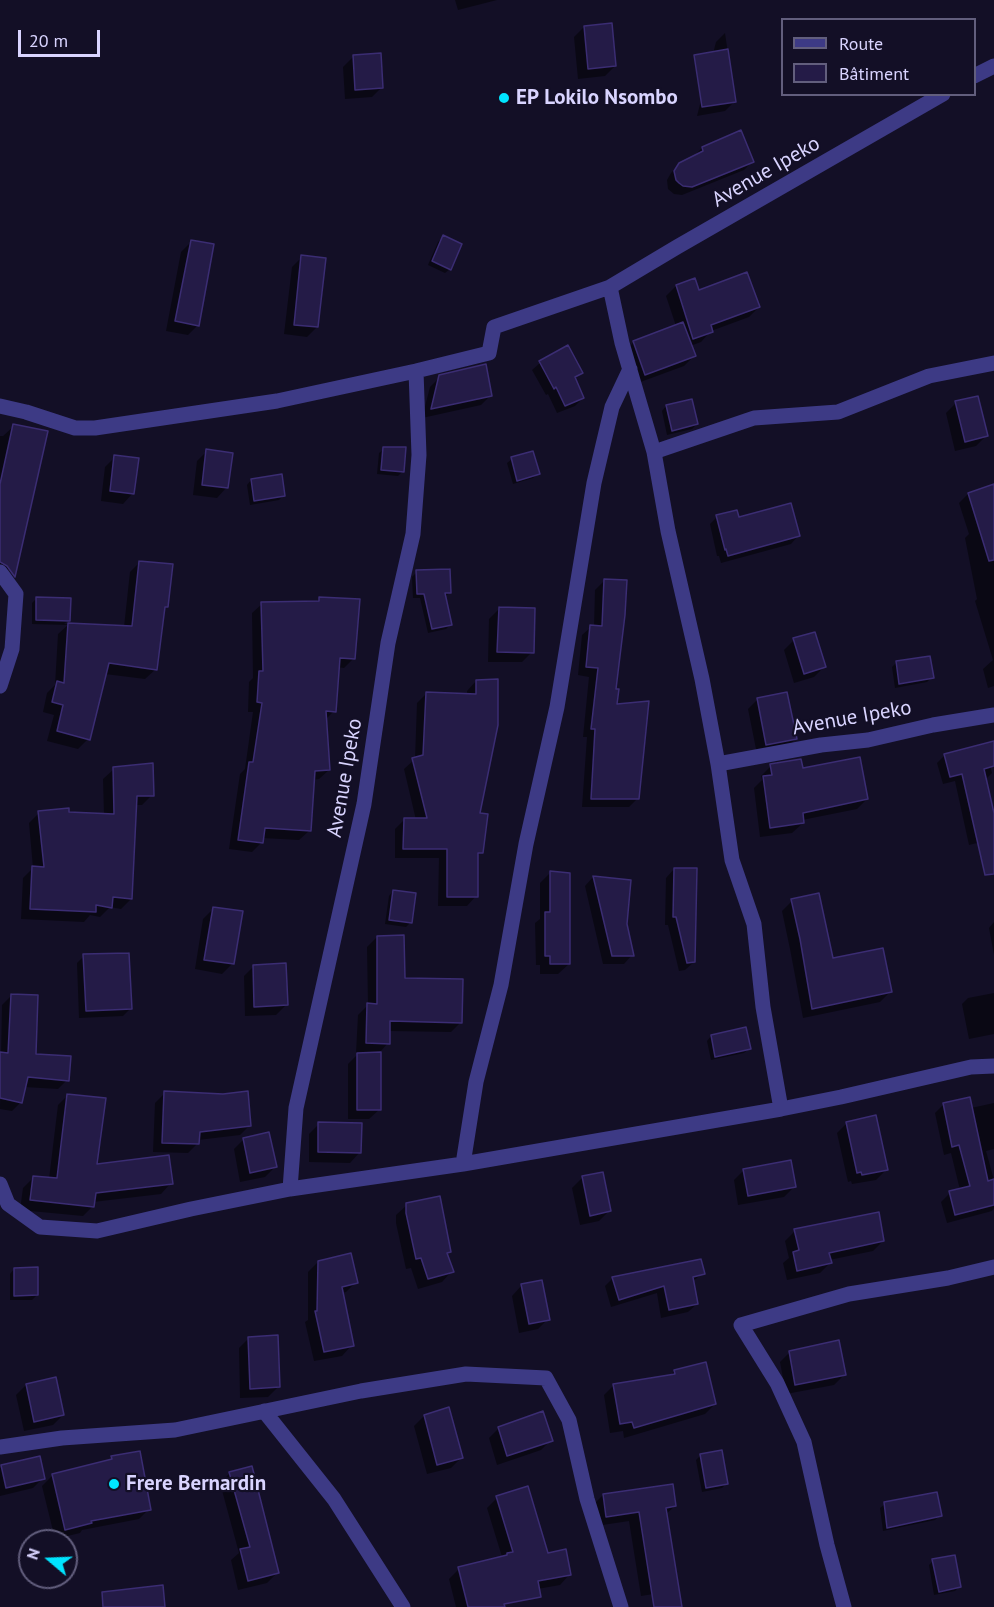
<!DOCTYPE html>
<meta charset="utf-8">
<style>
body{margin:0}
#map{position:relative;width:994px;height:1607px;overflow:hidden;background:#130f26;font-family:"PT Sans",sans-serif}
canvas{display:block}
.legend{position:absolute;left:781px;top:18px;width:195px;height:78px;box-sizing:border-box;background:#130f26;border:2px solid #625e7d;margin:0;padding:8px 10px;list-style:none;font-size:18px;color:#d9d4ff}
.legend li{display:flex;align-items:center;gap:12px;height:30px}
.legend b{width:30px;border:2px solid #625e7d}
.north{position:absolute;left:18px;top:1529px;width:60px;height:60px;box-sizing:border-box;background:#130f26;border:2px solid #625e7d;border-radius:50%;rotate:289deg;font-size:16px;font-weight:700;line-height:24px;text-align:center;color:#d9d4ff}
.north::after{content:'';display:block;margin:auto;width:21px;height:27px;background:#00e5ff;clip-path:polygon(50% 0,100% 100%,50% 72%,0 100%)}
.scale{position:absolute;left:18px;top:30px;width:82px;height:27px;box-sizing:border-box;border:3px solid #d9d4ff;border-top:0;padding-left:8px;font-size:18px;line-height:21px;white-space:nowrap;color:#d9d4ff;-webkit-text-stroke:4px #130f26;paint-order:stroke}
</style>
<div id="map">
<canvas width="994" height="1607"></canvas>
<ul class="legend">
<li><b style="height:8px;background:#3d3a85"></b>Route</li>
<li><b style="height:16px;background:#241b47"></b>Bâtiment</li>
</ul>
<div class="north">N</div>
<div class="scale">20 m</div>
</div>
<script>
const context = document.querySelector('canvas').getContext('2d');
context.lineJoin = 'round';
function fill(path, color) {
  context.fillStyle = color;
  context.fill(path, 'evenodd');
}
function shape(rows) {
  const path = new Path2D();
  for (const r of rows) {
    path.moveTo(r[0], r[1]);
    for (let i = 2; i < r.length; i += 2) path.lineTo(r[i], r[i + 1]);
  }
  return path;
}
function trace(path, color, width, dash) {
  context.strokeStyle = color;
  context.lineWidth = width;
  context.lineCap = dash ? 'butt' : 'round';
  context.setLineDash(dash || []);
  context.stroke(path);
}
function write(font, color, halo, rows, align = 'center') {
  context.font = font + ' "PT Sans",sans-serif';
  context.lineWidth = 4.5;
  context.setLineDash([]);
  context.textBaseline = 'middle';
  context.strokeStyle = halo;
  context.fillStyle = color;
  for (const [text, x, y, turn = 0] of rows) {
    context.save();
    context.translate(x, y);
    context.rotate((+turn || 0) * Math.PI / 180);
    context.textAlign = isNaN(turn) ? turn : align;
    if (halo) context.strokeText(text, 0, 0);
    context.fillText(text, 0, 0);
    context.restore();
  }
}
fill(shape([
 [455,0,497,0,458,10],
 [584,27,615,66,605,76,578,79,574,37],
 [725,33,735,101,725,111,697,116,716,42],
 [353,57,382,87,372,97,345,99,343,67],
 [702,148,752,162,744,170,682,195,674,194,668,189,667,180,671,173,679,164,694,156],
 [443,237,450,269,445,273,428,265,438,242],
 [191,242,198,325,188,335,166,331,181,252],
 [302,257,317,327,307,337,284,334,292,267],
 [694,280,698,292,759,307,749,317,711,331,701,342,690,346,694,356,684,366,635,384,624,352,634,342,676,326,666,296,676,286],
 [567,347,581,372,574,379,583,398,575,406,557,413,548,394,546,395,532,370,540,363],
 [440,377,491,395,481,405,422,418,430,387],
 [691,400,697,424,692,429,667,435,662,411,666,406],
 [956,403,986,436,976,446,955,451,946,413],
 [14,426,14,564,0,578,0,436,3,436],
 [384,449,403,471,398,476,377,474,379,453],
 [207,451,227,487,217,498,193,495,197,461],
 [115,457,133,493,123,504,101,501,105,467],
 [512,459,538,474,533,478,513,484,507,463],
 [251,480,283,496,279,500,250,505,247,485],
 [994,486,994,686,988,688,983,669,993,660,975,601,977,599,965,538,969,534,959,503,968,494],
 [717,517,738,519,798,536,791,544,721,563,719,556,717,556,710,524],
 [140,562,167,607,163,610,156,669,145,679,105,674,88,739,78,749,47,741,54,715,43,712,47,693,55,685,58,634,68,625,32,624,32,603,37,598,69,620,64,624,124,627,130,572],
 [417,572,449,593,445,597,451,624,446,629,428,633,420,598,413,598,412,577],
 [604,581,615,706,638,798,629,807,582,807,587,737,583,737,589,677,578,675,582,635,591,627,594,627,595,590],
 [320,598,354,658,344,668,338,667,334,711,325,720,329,770,319,779,313,780,309,831,299,840,262,838,262,842,252,852,229,849,240,774,245,769,253,712,248,712,249,682,253,678,252,613,262,604,316,602],
 [499,609,532,652,522,662,488,662,489,619],
 [794,640,824,667,814,677,794,683,784,650],
 [896,663,932,677,927,682,895,688,892,667],
 [476,681,478,814,481,852,477,857,476,896,467,906,438,906,439,858,395,858,395,829,405,819,416,820,404,769,415,759,417,703,427,693,467,695,467,691],
 [758,699,796,739,785,749,757,754,748,709],
 [985,745,992,773,985,780,994,819,994,835,989,840,969,845,955,781,943,784,937,763,945,755],
 [771,766,802,770,867,799,857,809,802,820,803,823,792,833,760,837,754,788,762,780,761,776],
 [114,769,152,795,142,805,135,805,131,899,121,909,110,907,100,917,90,915,84,922,21,919,23,878,33,868,29,823,39,813,104,815,103,779],
 [674,869,694,962,685,970,679,971,668,925,665,925,666,878],
 [550,873,569,964,558,974,540,974,540,965,536,965,535,923,540,919,540,883],
 [593,877,625,924,632,955,624,964,603,964,585,886],
 [393,891,411,922,406,927,385,924,389,896],
 [792,901,831,960,890,992,880,1002,803,1018,790,949,782,911],
 [213,909,232,964,222,974,195,969,203,919],
 [994,922,994,955,989,928],
 [377,937,403,979,461,1022,451,1032,389,1031,388,1043,380,1052,380,1109,369,1119,348,1119,348,1064,359,1053,356,1053,358,1015,368,1005,367,947],
 [84,956,131,1008,123,1016,79,1018,77,963],
 [254,966,286,1005,276,1015,245,1016,244,976],
 [994,993,994,1034,969,1039,962,1004,968,998],
 [11,996,35,1055,67,1080,58,1089,24,1087,21,1102,12,1111,0,1109,2,1005],
 [711,1036,749,1048,744,1053,711,1060,707,1041],
 [165,1093,250,1125,240,1135,198,1140,198,1143,188,1153,153,1152,155,1103],
 [68,1095,95,1166,171,1183,161,1194,93,1202,93,1206,83,1216,20,1210,23,1188,33,1178,49,1179,58,1105],
 [994,1103,994,1149,986,1151,994,1180,994,1208,992,1211,947,1223,941,1202,950,1193,960,1190,951,1153,944,1155,935,1113,944,1104,971,1108],
 [847,1123,886,1170,876,1180,852,1184,851,1181,848,1182,837,1133],
 [319,1124,360,1152,350,1163,309,1162,309,1134],
 [244,1139,275,1167,265,1177,240,1182,234,1149],
 [744,1170,794,1187,784,1197,738,1205,734,1180],
 [582,1178,609,1211,599,1221,580,1225,572,1188],
 [407,1205,450,1251,446,1255,452,1271,442,1282,418,1289,411,1268,406,1269,396,1223,396,1215],
 [795,1231,883,1241,873,1251,829,1260,830,1263,820,1273,787,1280,783,1263,789,1258,785,1241],
 [318,1262,356,1282,346,1292,341,1293,352,1345,342,1356,314,1361,305,1322,308,1320,308,1272],
 [14,1269,37,1295,32,1300,10,1300,10,1274],
 [703,1273,692,1282,697,1304,688,1312,661,1318,657,1293,611,1307,605,1286,613,1278],
 [522,1285,548,1319,538,1329,519,1333,512,1296],
 [249,1338,278,1387,268,1397,240,1398,239,1348],
 [790,1352,844,1375,834,1385,786,1394,780,1362],
 [674,1371,715,1404,705,1414,624,1438,623,1431,610,1433,604,1395,614,1385,670,1376],
 [26,1385,63,1415,53,1425,24,1431,16,1395],
 [424,1416,461,1458,451,1468,427,1474,414,1426],
 [499,1428,551,1440,541,1450,497,1465,489,1438],
 [701,1455,727,1483,722,1488,702,1492,696,1460],
 [112,1458,149,1509,139,1519,82,1530,80,1533,55,1539,42,1486,52,1476,108,1461],
 [2,1466,43,1478,33,1488,0,1496,0,1468],
 [230,1473,277,1573,267,1583,238,1590,231,1560,239,1553,220,1483],
 [603,1495,675,1506,665,1515,666,1592,641,1596,629,1521,596,1526,593,1505],
 [497,1498,546,1554,570,1574,560,1585,515,1593,503,1560,487,1508],
 [885,1504,940,1515,935,1520,883,1531,880,1508],
 [933,1561,959,1587,955,1591,934,1595,929,1565],
 [459,1569,501,1607,456,1607,449,1579]
]), '#0007');
const building = shape([
 [612,23,616,66,588,69,584,26,612,23],
 [728,49,736,102,702,107,694,55,728,49],
 [381,53,383,88,355,90,353,55,381,53],
 [741,130,754,162,692,187,683,186,679,183,676,180,674,171,679,163,703,151,702,147,741,130],
 [443,235,462,244,451,270,432,261,443,235],
 [191,240,214,244,199,326,175,321,191,240],
 [301,255,326,258,318,327,294,325,301,255],
 [747,272,760,307,711,325,713,332,693,339,676,285,695,278,699,290,747,272],
 [683,322,696,356,645,375,633,341,683,322],
 [568,345,583,373,575,377,584,398,565,406,556,387,554,389,539,361,568,345],
 [486,364,492,396,431,409,439,375,486,364],
 [978,396,988,436,965,442,955,401,978,396],
 [692,399,698,424,672,431,666,405,692,399],
 [13,424,48,431,15,577,7,566,0,562,0,484,13,424],
 [383,447,406,447,404,472,381,470,383,447],
 [206,449,233,453,228,488,202,485,206,449],
 [533,451,540,474,517,481,511,457,533,451],
 [114,455,139,458,134,494,110,491,114,455],
 [282,474,285,496,254,501,251,479,282,474],
 [994,484,994,560,989,561,968,493,994,484],
 [791,503,800,536,728,556,726,549,725,550,716,515,737,510,739,517,791,503],
 [139,561,173,564,168,607,165,607,157,670,109,663,90,740,57,731,63,705,52,702,57,681,64,683,68,623,132,626,139,561],
 [450,569,451,593,445,593,452,625,432,629,424,594,417,594,416,570,450,569],
 [604,579,627,580,625,615,616,689,619,689,617,704,649,701,639,799,591,799,595,729,591,729,598,668,586,667,590,625,602,626,604,579],
 [36,597,71,598,70,621,36,620,36,597],
 [319,597,360,599,355,659,340,658,336,712,326,711,330,770,315,771,311,831,265,828,263,843,238,840,249,762,253,762,262,703,257,702,259,671,263,671,261,602,319,601,319,597],
 [499,607,535,608,534,653,497,652,499,607],
 [815,632,826,667,804,674,793,638,815,632],
 [930,656,934,678,899,684,896,661,930,656],
 [498,679,498,725,480,813,488,814,483,853,478,853,478,897,447,897,447,849,403,849,404,818,427,818,412,758,423,755,426,692,476,694,476,680,498,679],
 [787,692,797,739,766,745,757,698,787,692],
 [994,741,994,766,984,769,994,813,994,874,985,875,962,774,950,777,944,754,994,741],
 [860,757,868,799,803,813,804,823,770,828,763,776,772,775,770,764,801,759,803,768,860,757],
 [153,763,154,796,137,796,132,899,113,897,112,908,96,905,96,912,30,909,32,866,44,867,38,811,69,808,69,812,114,814,113,767,153,763],
 [674,868,697,868,695,962,687,963,676,917,673,917,674,868],
 [550,871,570,873,570,964,550,964,550,956,545,956,545,912,550,912,550,871],
 [593,876,631,880,627,924,634,956,612,956,593,876],
 [393,890,416,893,412,923,389,920,393,890],
 [819,893,833,958,883,948,892,992,812,1009,800,939,791,899,819,893],
 [213,907,243,911,234,964,204,960,213,907],
 [404,935,405,978,463,979,462,1023,390,1021,390,1044,366,1043,367,1003,377,1004,377,936,404,935],
 [129,953,132,1009,86,1011,83,954,129,953],
 [286,963,288,1005,254,1007,253,965,286,963],
 [11,994,38,995,36,1054,71,1056,69,1081,28,1077,22,1103,0,1098,0,1052,8,1053,11,994],
 [746,1027,751,1049,715,1057,711,1035,746,1027],
 [381,1052,381,1110,357,1110,357,1053,381,1052],
 [164,1091,223,1094,248,1091,251,1126,200,1132,199,1144,162,1143,164,1091],
 [67,1094,106,1098,97,1164,169,1155,173,1184,96,1193,94,1207,30,1200,33,1176,57,1178,67,1094],
 [970,1097,988,1181,994,1179,994,1205,955,1215,949,1191,970,1186,959,1145,952,1147,943,1103,970,1097],
 [876,1115,888,1170,862,1175,861,1172,857,1173,846,1122,876,1115],
 [318,1122,362,1123,361,1153,318,1152,318,1122],
 [269,1132,277,1167,250,1173,243,1138,269,1132],
 [791,1160,796,1187,748,1196,743,1169,791,1160],
 [603,1172,611,1211,590,1216,582,1176,603,1172],
 [440,1196,451,1252,447,1253,454,1272,428,1279,421,1258,416,1259,406,1213,406,1203,440,1196],
 [879,1212,884,1241,829,1253,832,1263,797,1271,793,1252,799,1250,794,1229,879,1212],
 [351,1253,358,1283,342,1287,354,1346,324,1352,315,1311,317,1311,318,1261,351,1253],
 [701,1259,705,1274,693,1277,698,1304,669,1310,664,1286,619,1300,612,1277,701,1259],
 [38,1267,38,1295,14,1296,14,1268,38,1267],
 [542,1280,550,1320,529,1324,521,1284,542,1280],
 [278,1335,280,1387,250,1389,248,1337,278,1335],
 [839,1340,846,1375,795,1385,789,1351,839,1340],
 [706,1362,716,1404,634,1428,632,1422,620,1424,613,1384,675,1374,674,1370,706,1362],
 [56,1377,64,1415,34,1422,26,1384,56,1377],
 [449,1407,463,1458,437,1465,424,1415,449,1407],
 [543,1411,553,1441,507,1456,498,1427,543,1411],
 [722,1450,728,1484,706,1488,700,1454,722,1450],
 [140,1451,151,1510,91,1521,92,1523,65,1530,52,1474,112,1459,111,1456,140,1451],
 [40,1456,45,1479,6,1488,1,1465,40,1456],
 [252,1466,279,1573,248,1581,240,1549,250,1547,229,1472,252,1466],
 [673,1484,676,1506,666,1508,682,1607,654,1607,639,1512,606,1517,603,1494,673,1484],
 [528,1486,548,1553,566,1549,571,1575,538,1581,541,1597,504,1604,505,1607,468,1607,458,1567,507,1555,507,1553,513,1552,496,1496,528,1486],
 [937,1492,942,1516,887,1528,884,1502,937,1492],
 [955,1555,961,1587,939,1592,932,1559,955,1555],
 [163,1585,165,1607,103,1607,102,1592,163,1585]
]);
fill(building, '#241b47');
trace(building, '#3b2d73', 1.5);
trace(shape([
 [974,76,994,66],
 [610,287,622,343,654,452,668,531,702,679,718,764,732,860,754,924,763,1007,781,1109],
 [0,406,26,412,75,428,95,428,277,401,416,371,489,353,494,327,610,287,677,247,943,94],
 [654,452,754,418,838,412,929,376,994,363],
 [0,572,16,594,12,649,0,686],
 [718,764,821,745,868,740,933,725,994,715],
 [463,1164,476,1082,501,985,526,844,557,707,594,483,612,407,630,369],
 [0,1184,8,1204,40,1227,97,1231,191,1209,290,1189,463,1164,781,1109,841,1097,971,1067,994,1066],
 [290,1189,296,1108,364,804,388,643,413,534,419,455,416,371],
 [264,1411,334,1499,403,1607],
 [0,1447,62,1438,175,1430,361,1391,466,1374,546,1378,569,1420,587,1499,621,1607],
 [844,1607,827,1545,804,1442,777,1383,741,1325,849,1294,948,1278,994,1267]
]), '#3d3a85', 15);
for (const [x, y, r, color] of [
 [504,98,6,"#00e5ff"],
 [114,1484,6,"#00e5ff"]
]) {
  const dot = new Path2D();
  dot.arc(x, y, r, 0, 2 * Math.PI);
  context.fillStyle = color;
  context.fill(dot);
  trace(dot, '#130f26', 2);
}
write('bold 21px', '#d9d4ff', '#130f26', [
 ["EP Lokilo Nsombo",516,98],
 ["Frere Bernardin",126,1484]
], 'left');
write('21px', '#d9d4ff', '#130f26', [
 ["Avenue Ipeko",766,172,-30],
 ["Avenue Ipeko",852,718,-10],
 ["Avenue Ipeko",345,778,-80]
]);
</script>
